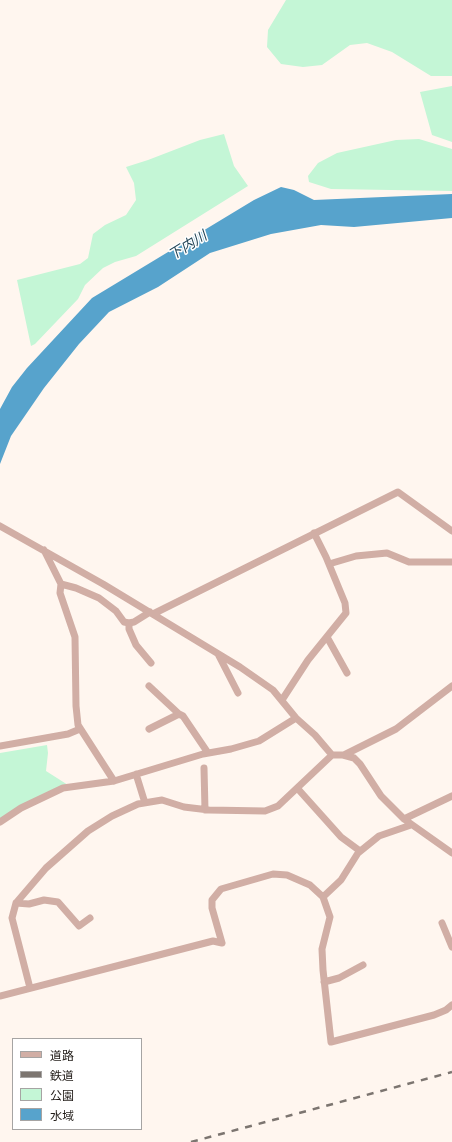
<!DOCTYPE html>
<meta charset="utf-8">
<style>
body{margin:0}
#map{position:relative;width:452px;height:1142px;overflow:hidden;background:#fff6ef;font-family:"Zilla Slab","Noto Sans JP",serif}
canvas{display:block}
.legend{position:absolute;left:12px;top:1038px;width:130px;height:92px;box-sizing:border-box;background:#fff;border:1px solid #a6a4a3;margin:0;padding:5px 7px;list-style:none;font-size:12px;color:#211c18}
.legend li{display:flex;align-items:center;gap:8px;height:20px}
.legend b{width:20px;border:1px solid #a6a4a3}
</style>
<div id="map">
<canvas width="452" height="1142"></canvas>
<ul class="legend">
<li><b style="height:5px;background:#d1aea5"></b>道路</li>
<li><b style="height:5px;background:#7c7570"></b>鉄道</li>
<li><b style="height:11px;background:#c4f6d6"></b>公園</li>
<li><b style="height:11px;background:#57a3cc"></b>水域</li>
</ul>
</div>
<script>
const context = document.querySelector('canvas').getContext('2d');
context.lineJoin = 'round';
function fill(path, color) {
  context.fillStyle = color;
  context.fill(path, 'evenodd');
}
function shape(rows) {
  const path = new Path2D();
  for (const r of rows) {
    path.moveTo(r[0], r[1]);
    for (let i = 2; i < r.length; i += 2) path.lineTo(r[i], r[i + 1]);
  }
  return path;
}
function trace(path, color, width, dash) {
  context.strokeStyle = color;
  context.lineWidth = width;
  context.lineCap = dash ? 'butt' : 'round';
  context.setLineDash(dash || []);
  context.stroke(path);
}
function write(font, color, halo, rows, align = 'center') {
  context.font = font + ' "Zilla Slab","Noto Sans JP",serif';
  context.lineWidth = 3;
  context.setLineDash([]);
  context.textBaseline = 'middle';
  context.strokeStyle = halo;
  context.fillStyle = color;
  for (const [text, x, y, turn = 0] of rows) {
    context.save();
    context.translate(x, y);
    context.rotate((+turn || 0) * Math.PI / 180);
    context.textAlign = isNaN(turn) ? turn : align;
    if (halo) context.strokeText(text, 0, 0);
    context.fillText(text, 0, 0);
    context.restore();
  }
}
fill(shape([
 [286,0,452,0,452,76,431,76,392,52,367,43,350,45,322,65,303,67,281,64,267,47,268,30],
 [452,86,452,142,432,135,420,92],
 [224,134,234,166,248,186,136,256,115,262,103,268,85,285,78,299,35,344,31,346,17,280,80,264,88,258,93,234,105,225,126,215,136,200,134,183,126,167,148,160,200,140],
 [419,139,452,149,452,191,331,189,309,182,308,176,318,163,337,153,396,140],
 [47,745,48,753,46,771,68,785,0,821,0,753]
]), '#c4f6d6');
fill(shape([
 [281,187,294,190,314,200,452,194,452,218,354,227,321,225,271,234,210,253,158,287,109,312,79,344,44,388,11,436,0,464,0,409,12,387,27,368,92,298,254,200]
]), '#57a3cc');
trace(shape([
 [0,526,103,584,240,667,273,690,296,718,315,735,332,755],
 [44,550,61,584,60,593,75,637,76,706,78,725,114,781],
 [329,564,356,556,387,553,409,562,452,562],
 [61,584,76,588,99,598,116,611,124,622,129,623,134,622,150,612],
 [153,614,398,492,452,531],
 [129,623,129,629,136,645,151,663],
 [327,637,347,673],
 [218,654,238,693],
 [149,686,179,714],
 [282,700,308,660,346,613,345,603,326,557,314,533],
 [149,729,179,714,183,716,208,753],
 [0,746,68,734,80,729],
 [344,755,396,729,452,686],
 [204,768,205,810],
 [136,774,145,803],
 [298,789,341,837,360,851],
 [404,819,452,796],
 [0,822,21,808,63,788,114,781,203,754,231,749,259,741,296,718],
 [323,897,341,880,358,853,379,836,411,825],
 [16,903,29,904,44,900,58,902,79,926,90,918],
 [442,923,452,947],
 [222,943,212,908,212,900,221,889,273,874,287,875,310,885,323,897,330,917,322,949,323,970,331,1042,434,1015,446,1010,452,1005],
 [324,982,339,978,363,965],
 [30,988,12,918,16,903,46,868,88,831,112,816,138,804,162,800,184,807,209,810,265,811,278,806,332,755,343,755,354,758,360,764,381,796,404,819,452,853],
 [0,996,213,941,222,943]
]), '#d1aea5', 7);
trace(shape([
 [191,1142,452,1072]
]), '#7c7570', 2.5, [7, 7]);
write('italic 14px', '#1c3f51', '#fff', [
 ["下内川",188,246,-32]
]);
</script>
